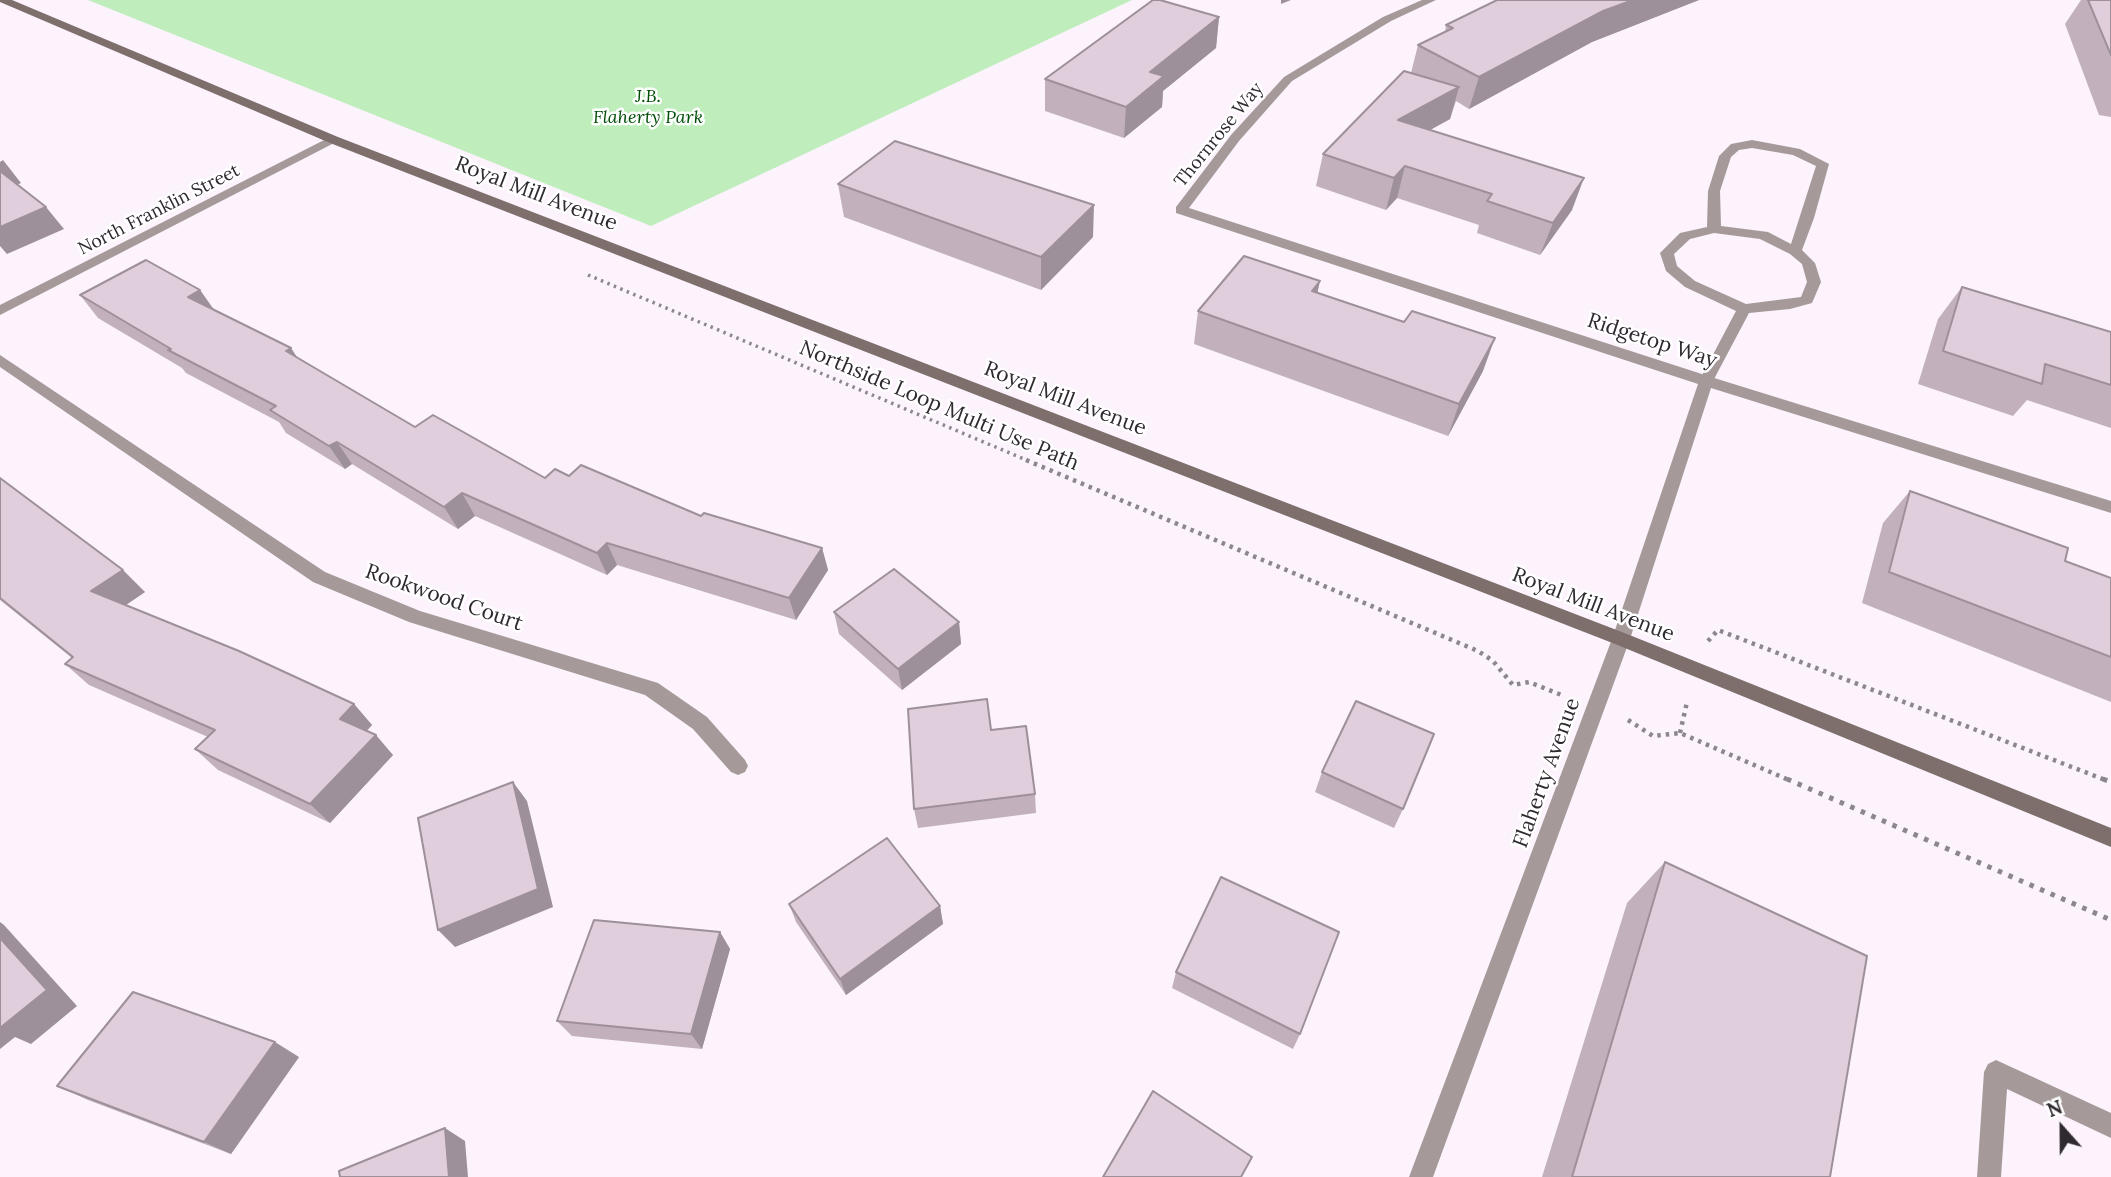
<!DOCTYPE html>
<style>
body{margin:0}
#map{position:relative;width:2111px;height:1177px;overflow:hidden;background:#fcf3fd;font-family:Lora,serif}
canvas{display:block}
.north{position:absolute;left:2027px;top:1093px;width:70px;height:70px;-webkit-text-stroke:5px #fff;paint-order:stroke;rotate:339deg;font-size:19px;font-weight:700;line-height:28px;text-align:center;color:#2f2930}
.north::after{content:'';display:block;margin:auto;width:24px;height:32px;background:#2f2930;clip-path:polygon(50% 0,100% 100%,50% 72%,0 100%)}
</style>
<div id="map">
<canvas width="2111" height="1177"></canvas>
<div class="north">N</div>
</div>
<script>
const context = document.querySelector('canvas').getContext('2d');
context.lineJoin = 'round';
function fill(path, color) {
  context.fillStyle = color;
  context.fill(path, 'evenodd');
}
function shape(rows) {
  const path = new Path2D();
  for (const r of rows) {
    path.moveTo(r[0], r[1]);
    for (let i = 2; i < r.length; i += 2) path.lineTo(r[i], r[i + 1]);
  }
  return path;
}
function trace(path, color, width, dash) {
  context.strokeStyle = color;
  context.lineWidth = width;
  context.lineCap = dash ? 'butt' : 'round';
  context.setLineDash(dash || []);
  context.stroke(path);
}
function write(font, color, halo, rows, align = 'center') {
  context.font = font + ' Lora,serif';
  context.lineWidth = 5;
  context.setLineDash([]);
  context.textBaseline = 'middle';
  context.strokeStyle = halo;
  context.fillStyle = color;
  for (const [text, x, y, turn = 0] of rows) {
    context.save();
    context.translate(x, y);
    context.rotate((+turn || 0) * Math.PI / 180);
    context.textAlign = isNaN(turn) ? turn : align;
    if (halo) context.strokeText(text, 0, 0);
    context.fillText(text, 0, 0);
    context.restore();
  }
}
fill(shape([
 [88,0,1132,0,651,226]
]), '#bfedbc');
trace(shape([
 [588,275,1031,462]
]), '#8d868e', 3.5, [2.5, 4.5]);
trace(shape([
 [1026,460,1478,651,1493,661,1513,685,1529,682,1564,696],
 [1708,641,1718,630,2108,781],
 [1628,720,1653,736,1680,733,1791,781],
 [1680,733,1687,702]
]), '#8d868e', 4.5, [3.5, 5]);
trace(shape([
 [1787,779,2111,920],
 [2103,779,2111,782]
]), '#8d868e', 5, [4.5, 7]);
fill(shape([
 [1752,140,1800,149,1829,164,1814,218,1802,250,1815,263,1821,282,1812,303,1790,309,1749,313,1713,381,1706,386,1699,381,1736,311,1685,287,1666,271,1660,253,1680,233,1707,227,1708,191,1719,156,1731,144,1752,140],
 [1752,148,1793,155,1816,166,1791,244,1768,232,1721,226,1720,191,1731,157,1739,150,1752,148],
 [1714,233,1760,239,1790,254,1802,264,1807,282,1801,297,1746,304,1695,281,1677,266,1674,254,1690,239,1714,233],
 [1996,1060,2111,1113,2111,1138,2007,1089,2001,1177,1977,1177,1984,1072,1988,1064,1996,1060]
]), '#a59a99');
fill(shape([
 [1422,0,1436,0,1391,21,1292,81,1239,141,1189,208,1711,377,2111,501,2111,513,1711,388,1630,639,1433,1177,1409,1177,1612,639,1698,384,1176,213,1176,207,1231,135,1284,77,1383,17,1422,0],
 [330,137,340,140,0,315,0,305,330,137],
 [0,355,325,572,420,611,658,683,707,717,745,760,748,766,745,772,738,775,731,772,693,729,645,695,409,622,313,582,0,367,0,355]
]), '#a59a99');
fill(shape([
 [0,0,12,0,338,137,1627,634,2111,828,2111,847,1615,644,330,143,0,2,0,0]
]), '#7e6f6d');
fill(shape([
 [1497,0,1699,0,1592,42,1469,109,1456,101,1450,119,1430,130,1572,210,1540,255,1477,233,1479,225,1397,198,1386,210,1316,186,1323,154,1411,73,1418,45,1445,32,1446,25],
 [2081,0,2111,0,2111,117,2099,115,2065,24],
 [1219,17,1216,48,1163,91,1162,107,1124,138,1045,111,1045,79],
 [838,184,1093,237,1041,290,844,217],
 [1962,287,2111,333,2111,428,2027,400,2013,416,1918,384,1938,319],
 [200,290,215,311,291,348,297,358,415,427,545,478,569,476,701,516,822,548,828,570,796,620,617,565,607,575,475,516,458,529,352,464,345,469,286,433,279,422,186,373,182,368,98,318,80,295],
 [1317,293,1404,322,1483,371,1448,436,1194,344,1198,311],
 [0,478,145,592,126,605,354,704,372,725,367,731,393,755,330,823,218,770,195,749,208,737,89,685,65,664,72,658,0,600],
 [1910,491,2065,561,2111,578,2111,702,1862,603,1883,523],
 [834,612,959,622,961,644,902,690,839,634],
 [991,730,1035,794,1036,813,918,828,914,809],
 [1322,772,1403,809,1394,828,1315,792],
 [1665,862,1830,1177,1542,1177,1627,903],
 [789,904,940,906,943,924,846,995,796,922],
 [720,932,730,949,702,1049,572,1036,557,1021],
 [1176,972,1300,1034,1293,1049,1172,988],
 [299,1057,231,1154,88,1100,57,1086]
]), '#c2b1bd');
fill(shape([
 [1281,0,1291,0,1281,4],
 [1633,0,1699,0,1592,42,1469,109,1479,77,1603,11],
 [1219,17,1216,48,1163,91,1162,107,1124,138,1126,107,1150,72],
 [1459,87,1450,119,1390,152,1398,120],
 [3,160,21,183,10,188,0,175,0,162],
 [1405,166,1397,198,1386,210,1394,178],
 [1584,178,1572,210,1540,255,1553,223],
 [1094,205,1093,237,1041,290,1041,257],
 [46,207,64,229,7,254,0,246,0,227],
 [1320,281,1313,314,1312,291],
 [200,290,216,313,188,297],
 [1495,338,1483,371,1448,436,1459,404],
 [291,348,306,371,286,351],
 [337,442,352,464,345,469,329,446],
 [462,493,475,516,458,529,444,507],
 [607,543,617,565,607,575,597,553],
 [822,548,828,570,796,620,789,598],
 [123,570,145,592,114,613,91,591],
 [959,622,961,644,902,690,898,669],
 [354,704,372,725,358,739,340,719],
 [376,735,393,755,330,823,310,804],
 [513,782,527,801,553,907,455,947,438,930],
 [940,906,943,924,846,995,840,979],
 [0,922,4,925,77,1006,31,1044,15,1037,0,1049],
 [720,932,730,949,702,1049,691,1034],
 [275,1042,299,1057,231,1154,204,1142],
 [445,1128,465,1141,468,1177,449,1177]
]), '#9e909a');
const building = shape([
 [1153,0,1160,0,1219,17,1150,72,1164,76,1126,107,1045,79,1153,0],
 [1497,0,1633,0,1603,11,1479,77,1418,45,1453,28,1446,25,1497,0],
 [2088,0,2111,0,2111,55,2088,0],
 [1404,71,1459,87,1398,120,1584,178,1553,223,1487,201,1492,194,1405,166,1394,178,1323,154,1404,71],
 [895,141,1094,205,1041,257,838,184,895,141],
 [0,171,46,207,0,227,0,171],
 [1244,256,1320,281,1312,291,1404,322,1412,311,1495,338,1459,404,1198,311,1244,256],
 [146,260,200,290,188,297,291,348,286,351,415,427,433,415,545,478,555,469,569,476,581,465,701,516,704,513,822,548,789,598,607,543,597,553,462,493,444,507,337,442,329,446,270,410,276,406,168,350,171,349,80,295,146,260],
 [1962,287,2111,332,2111,385,2045,364,2042,384,1943,351,1962,287],
 [0,478,123,570,91,591,239,651,354,704,340,719,376,735,310,804,195,749,215,730,65,664,73,657,0,598,0,478],
 [1910,491,2068,548,2065,561,2111,578,2111,657,1889,572,1910,491],
 [894,569,959,622,898,669,834,612,894,569],
 [987,699,991,730,1026,726,1035,794,914,809,908,709,987,699],
 [1356,701,1434,734,1403,809,1322,772,1356,701],
 [513,782,538,889,438,930,418,818,513,782],
 [887,838,940,906,840,979,789,904,887,838],
 [1665,862,1867,956,1830,1177,1572,1177,1665,862],
 [1221,877,1339,932,1300,1034,1176,972,1221,877],
 [594,920,720,932,691,1034,557,1021,594,920],
 [0,938,47,990,0,1028,0,938],
 [133,992,275,1042,204,1142,57,1086,133,992],
 [1153,1091,1252,1157,1241,1177,1103,1177,1153,1091],
 [445,1128,449,1177,340,1177,339,1171,445,1128]
]);
fill(building, '#e1cedc');
trace(building, '#9e909a', 2);
write('italic 18px', '#014e07', '#fff', [
 ["J.B.",648,97],
 ["Flaherty Park",648,118]
]);
write('18px', '#2f2930', '#fff', [
 ["Thornrose Way",1219,135,-51],
 ["North Franklin Street",159,210,-27]
]);
write('21px', '#2f2930', '#fff', [
 ["Royal Mill Avenue",536,194,21],
 ["Ridgetop Way",1652,341,18],
 ["Royal Mill Avenue",1065,399,21],
 ["Northside Loop Multi Use Path",939,406,23],
 ["Rookwood Court",444,598,19],
 ["Royal Mill Avenue",1593,605,21],
 ["Flaherty Avenue",1547,773,-70]
]);
</script>
